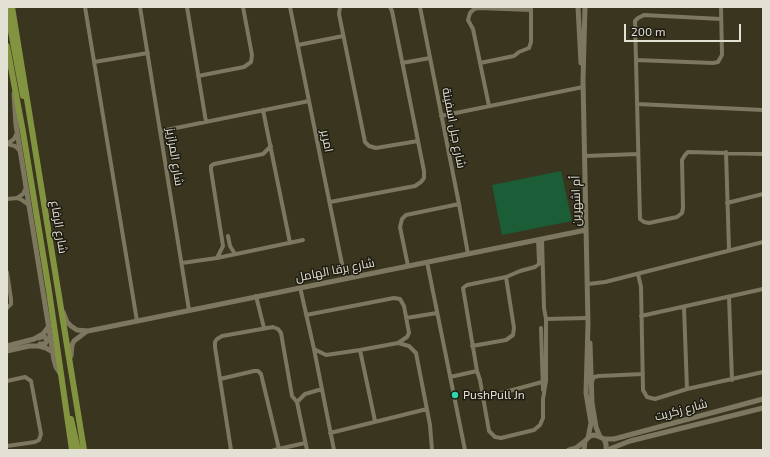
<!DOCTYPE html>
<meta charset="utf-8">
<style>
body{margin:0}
#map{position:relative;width:770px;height:457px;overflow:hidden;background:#39351e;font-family:"Exo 2",sans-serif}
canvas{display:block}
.frame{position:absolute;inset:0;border:8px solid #e3e1d3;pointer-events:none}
.scale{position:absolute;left:624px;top:24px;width:117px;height:18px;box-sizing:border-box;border:2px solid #e3e1d3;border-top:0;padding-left:5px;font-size:12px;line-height:14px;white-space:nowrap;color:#e3e1d3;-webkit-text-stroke:3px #1e1c12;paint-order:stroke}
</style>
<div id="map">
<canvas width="770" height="457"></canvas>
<div class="frame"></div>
<div class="scale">200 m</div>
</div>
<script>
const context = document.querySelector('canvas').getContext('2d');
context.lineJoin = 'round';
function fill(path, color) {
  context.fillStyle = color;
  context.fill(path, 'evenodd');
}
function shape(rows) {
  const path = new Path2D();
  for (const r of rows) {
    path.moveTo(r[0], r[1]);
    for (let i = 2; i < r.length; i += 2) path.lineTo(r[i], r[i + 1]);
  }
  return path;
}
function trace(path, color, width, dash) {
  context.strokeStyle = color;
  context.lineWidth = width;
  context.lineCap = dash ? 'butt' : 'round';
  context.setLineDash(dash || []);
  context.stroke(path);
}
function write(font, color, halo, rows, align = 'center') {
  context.font = font + ' "Exo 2",Cairo,sans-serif';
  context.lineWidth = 3;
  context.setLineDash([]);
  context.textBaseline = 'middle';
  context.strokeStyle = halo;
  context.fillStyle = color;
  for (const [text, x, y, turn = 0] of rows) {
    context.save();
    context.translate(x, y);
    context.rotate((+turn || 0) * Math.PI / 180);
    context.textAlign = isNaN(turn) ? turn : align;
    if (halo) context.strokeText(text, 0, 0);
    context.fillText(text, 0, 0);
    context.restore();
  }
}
fill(shape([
 [561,171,572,221,502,235,492,185]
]), '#1b5d37');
trace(shape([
 [85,7,137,321],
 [140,7,189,310],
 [187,7,206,122],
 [290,7,345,279],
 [340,7,339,14,365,142,369,146,376,148,418,141],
 [420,7,459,204,468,254],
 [721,19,644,15,638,18,635,21,640,219,644,222,649,223,677,217,682,213,683,208,682,160,685,155,688,152,763,154],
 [298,45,343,36],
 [636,60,713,63,718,62,722,55,721,7],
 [94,62,148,53],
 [402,63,430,58],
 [480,63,514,56,519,52,529,48,531,42,531,7],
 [198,76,244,67,251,62,252,55,243,7],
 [637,104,763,110],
 [489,106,473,29,468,20,470,13,474,9,479,8,531,10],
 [263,110,290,243],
 [441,116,583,87],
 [161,131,309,101],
 [7,144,14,139,17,133],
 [7,144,15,146,20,151],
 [726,152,729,250],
 [585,156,638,154],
 [17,198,23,194,26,188],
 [7,199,17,198,22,200,29,205],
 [330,202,415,186,421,182,424,178,424,171,392,11,390,7],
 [727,203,763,194],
 [228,236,230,246,235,254],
 [217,258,223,246,211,170,211,166,214,164,263,154,271,146],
 [427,262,465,450],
 [182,263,217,258,303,240],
 [408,266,400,227,402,219,406,215,459,204],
 [7,272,11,299,11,304,7,308],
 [638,274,641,287,643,390,647,397,655,399,687,389,763,372],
 [588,284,605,282,763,242],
 [300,287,314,349,334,450],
 [256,296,264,328],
 [729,297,732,380],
 [684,307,687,389],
 [306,315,394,298,400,299,404,306,409,333,407,337,398,343,360,350,326,355,314,349],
 [641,316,763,289],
 [406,318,437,313],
 [546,319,588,318],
 [541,328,543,390],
 [398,343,409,346,416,353,430,425,432,450],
 [472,346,506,340,513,335,514,328,506,277],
 [360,350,375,421],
 [477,371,463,288,467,285,506,277,520,271,535,267,539,264,539,261,538,240],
 [450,377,477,371,480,380,489,431,495,437,501,438,534,430,540,425,543,418,543,399,546,381,546,319,544,308,542,239],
 [220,379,254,371,258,371,261,374,279,449],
 [7,381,25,377,31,381,41,434,39,440,35,442,7,446],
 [592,381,594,377,599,376,643,374],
 [483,398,542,382],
 [297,402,305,394,322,389],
 [330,433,427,409],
 [231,450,215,347,215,342,217,339,222,336,273,327,278,329,281,333,292,396,297,402,307,450],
 [274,450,305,443]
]), '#7c775e', 4);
trace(shape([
 [578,7,581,63],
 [585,7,583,80,588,324,586,393,591,423,588,438],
 [14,94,16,125,54,360,56,367,60,373],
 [63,312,67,322,71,326,77,330,88,331,586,230],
 [39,338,44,336,47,340,45,344,40,344],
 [590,343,592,403,596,427,600,437],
 [7,346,34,339,43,334,49,326],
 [7,351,29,346,39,346,46,348,53,352],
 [71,356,72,345,74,341,87,331],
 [604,439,614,439,763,399],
 [569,450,576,448,585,441],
 [584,450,585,441,590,436,594,435,600,437,604,439,606,444,606,450],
 [607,450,630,441,763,408]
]), '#7c775e', 5);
trace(shape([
 [12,7,84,450],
 [7,10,23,96],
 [7,46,23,132,49,291,72,450],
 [71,419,78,450]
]), '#839441', 6);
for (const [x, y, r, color] of [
 [455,395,4,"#2fd4aa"]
]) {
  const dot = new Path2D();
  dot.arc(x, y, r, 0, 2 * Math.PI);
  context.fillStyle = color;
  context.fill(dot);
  trace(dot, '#1e1c12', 1.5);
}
write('12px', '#e3e1d3', '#1e1c12', [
 ["شارع جبل اسفينة",454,128,79],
 ["امرير",327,141,79],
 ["شارع المرازيز",175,157,81],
 ["أم اشهرين",576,201,-91],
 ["شارع الرفاع",59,227,81],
 ["شارع برقا الهامل",335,270,-11],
 ["شارع زكريت",681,410,-15]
]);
write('12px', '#e3e1d3', '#1e1c12', [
 ["PushPull Jn",463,395]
], 'left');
</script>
